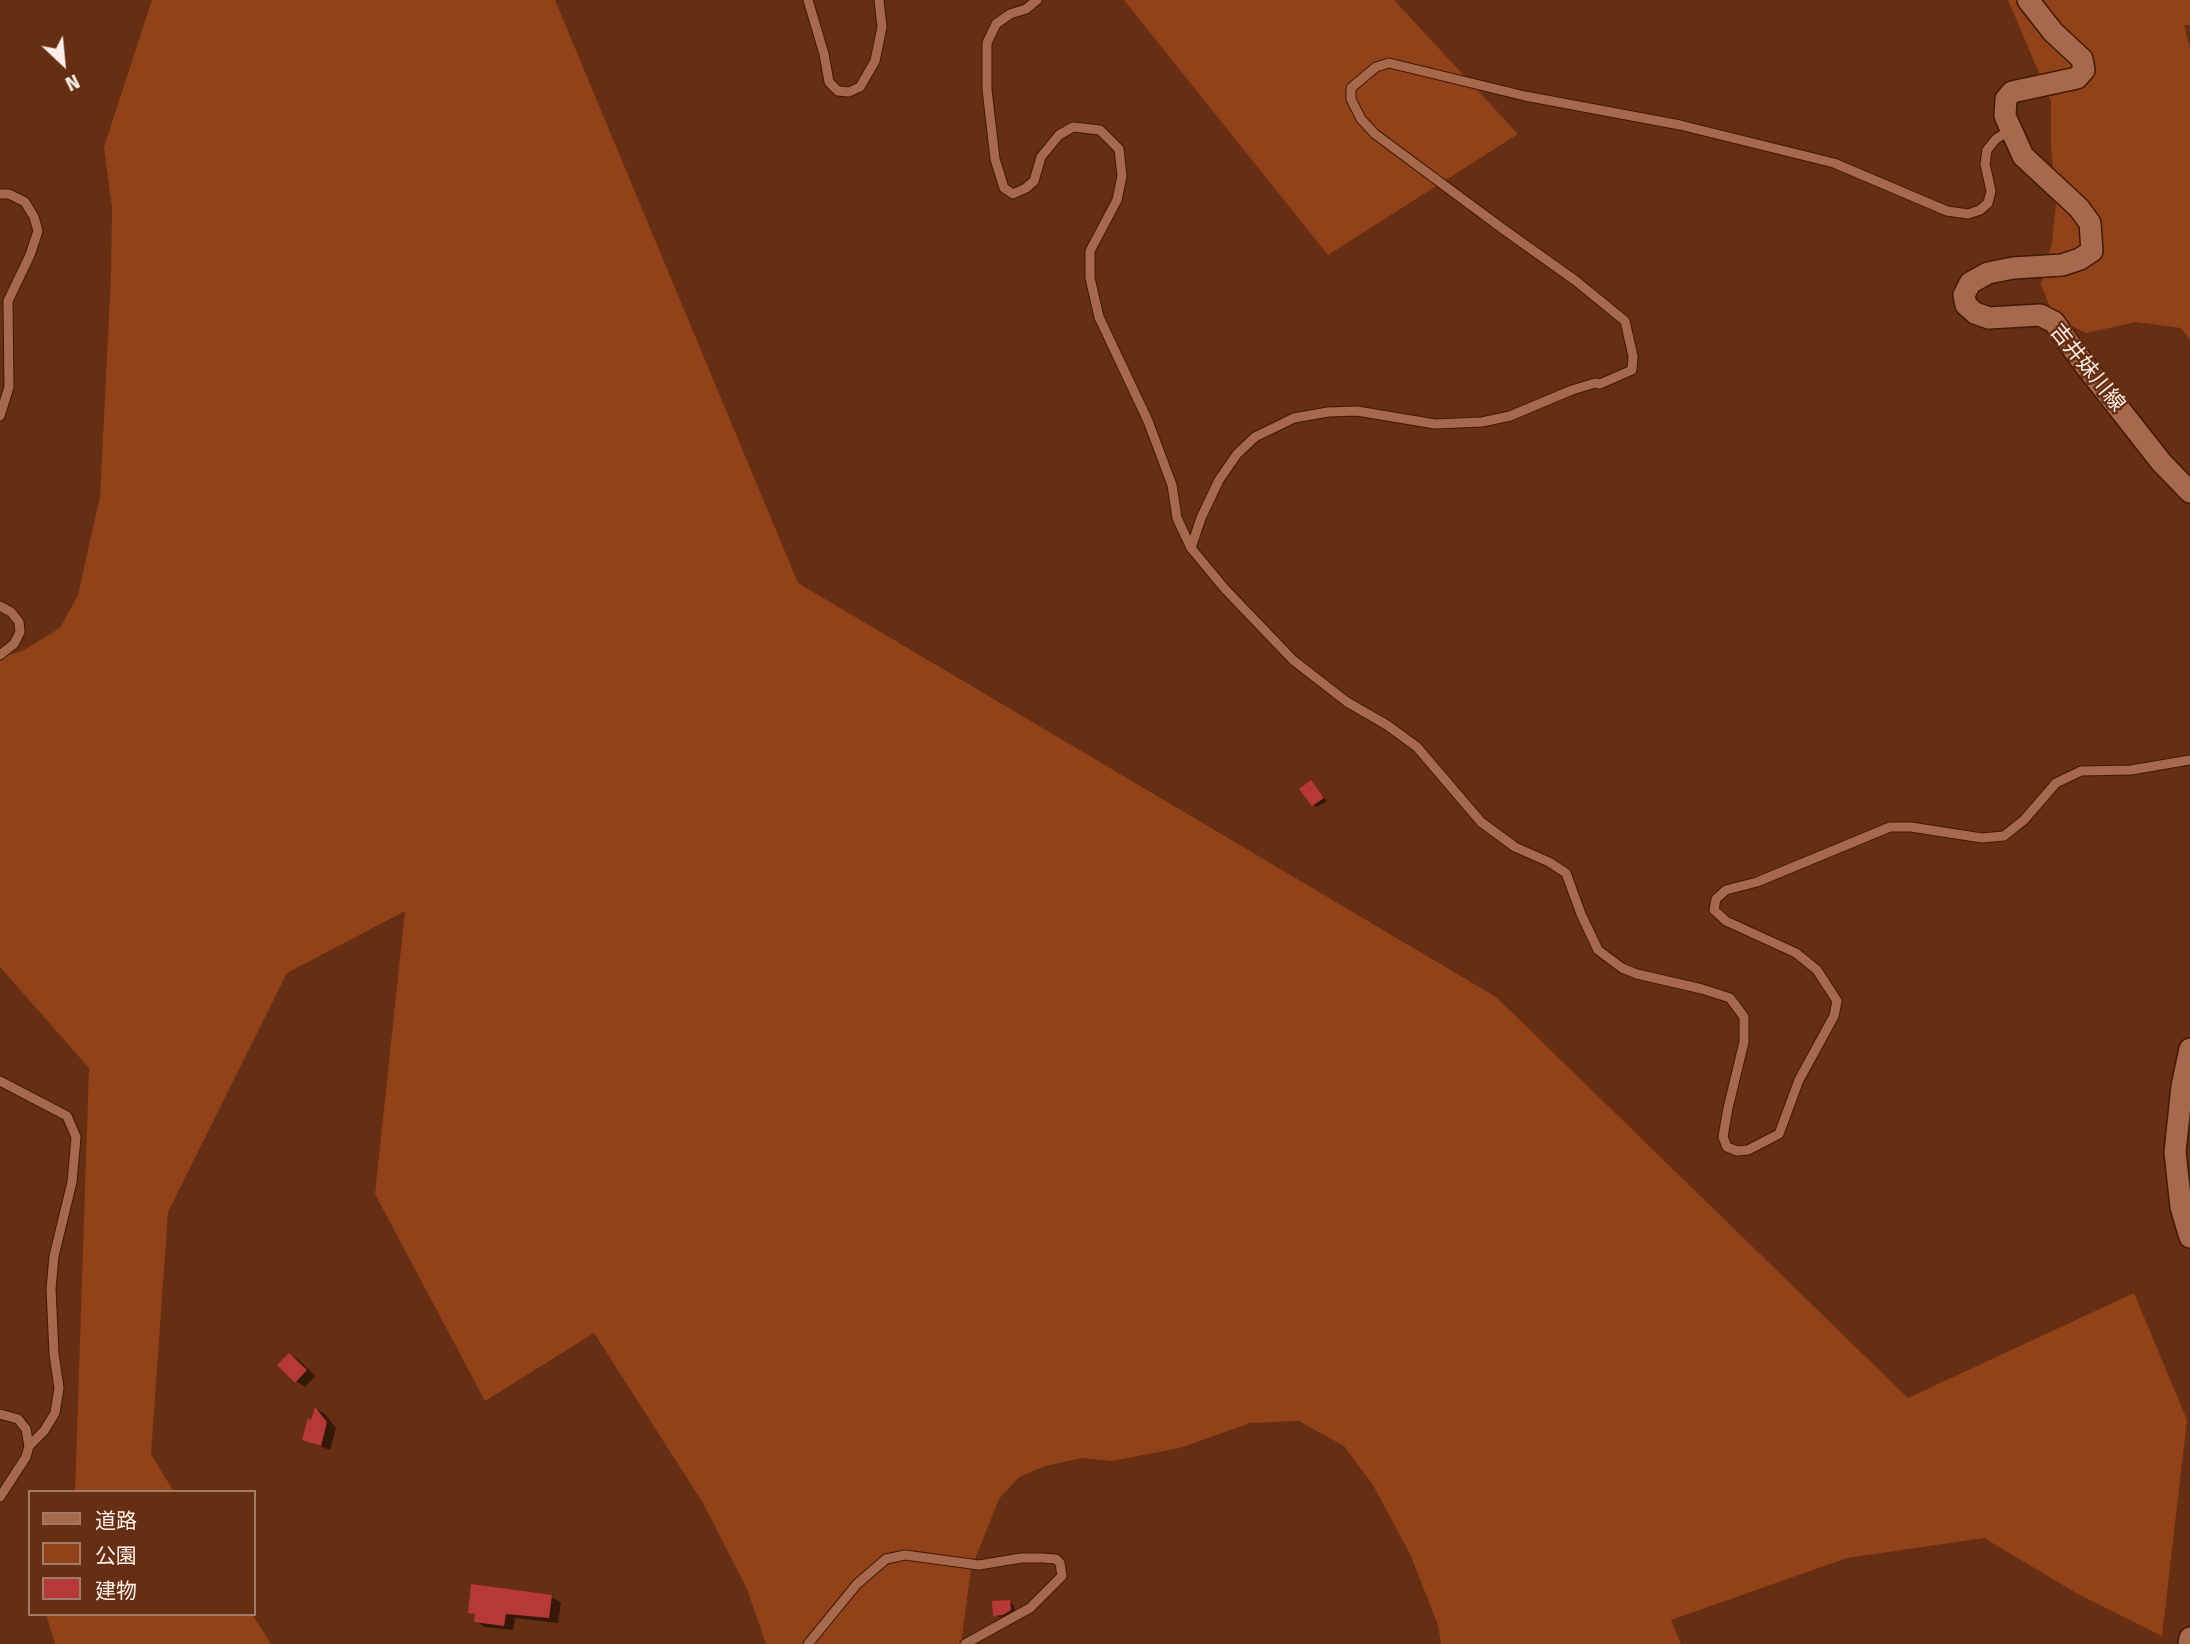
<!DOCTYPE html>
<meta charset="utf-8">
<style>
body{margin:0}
#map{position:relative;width:2190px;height:1644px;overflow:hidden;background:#662e12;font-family:"Fira Sans","Noto Sans JP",sans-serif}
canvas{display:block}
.legend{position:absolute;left:28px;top:1490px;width:228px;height:126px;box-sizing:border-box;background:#662e12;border:2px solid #a27b68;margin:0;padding:9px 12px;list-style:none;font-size:21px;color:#fdeee8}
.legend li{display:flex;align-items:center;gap:14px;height:35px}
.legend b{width:35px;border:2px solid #a27b68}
.north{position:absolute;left:28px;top:28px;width:70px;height:70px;-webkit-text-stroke:5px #662e12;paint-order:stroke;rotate:154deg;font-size:19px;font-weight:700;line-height:28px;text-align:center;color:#fdeee8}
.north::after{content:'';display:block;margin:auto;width:24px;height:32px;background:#fdeee8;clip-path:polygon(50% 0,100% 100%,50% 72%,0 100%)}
</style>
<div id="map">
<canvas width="2190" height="1644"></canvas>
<ul class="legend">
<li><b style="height:9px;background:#a6694d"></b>道路</li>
<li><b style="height:19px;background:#914218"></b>公園</li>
<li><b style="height:19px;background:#b73937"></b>建物</li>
</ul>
<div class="north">N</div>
</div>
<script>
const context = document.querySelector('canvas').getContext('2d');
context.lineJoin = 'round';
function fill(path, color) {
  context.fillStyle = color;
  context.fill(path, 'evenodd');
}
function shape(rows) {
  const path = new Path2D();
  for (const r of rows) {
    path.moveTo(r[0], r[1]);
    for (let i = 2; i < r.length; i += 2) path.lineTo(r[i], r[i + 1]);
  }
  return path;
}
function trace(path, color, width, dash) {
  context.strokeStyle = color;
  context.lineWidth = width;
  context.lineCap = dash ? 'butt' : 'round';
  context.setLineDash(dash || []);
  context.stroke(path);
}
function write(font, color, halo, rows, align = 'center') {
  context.font = font + ' "Fira Sans","Noto Sans JP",sans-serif';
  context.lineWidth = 5;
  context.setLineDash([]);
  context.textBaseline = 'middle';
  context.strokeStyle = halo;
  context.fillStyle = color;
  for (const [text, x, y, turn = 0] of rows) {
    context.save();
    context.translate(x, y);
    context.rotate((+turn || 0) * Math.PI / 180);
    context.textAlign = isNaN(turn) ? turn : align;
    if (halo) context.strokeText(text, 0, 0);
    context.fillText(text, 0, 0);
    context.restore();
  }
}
fill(shape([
 [152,0,555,0,798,583,1496,997,1908,1398,2134,1293,2187,1420,2162,1636,2078,1594,1984,1538,1847,1558,1671,1620,1681,1644,1441,1644,1438,1625,1410,1554,1373,1485,1344,1446,1299,1421,1250,1423,1180,1448,1112,1461,1082,1458,1045,1466,1019,1477,999,1499,971,1569,961,1644,766,1644,747,1589,703,1503,594,1333,485,1401,375,1194,405,911,287,973,168,1212,151,1454,174,1492,75,1492,89,1068,0,967,0,658,24,650,60,628,78,595,88,550,100,497,111,275,112,208,104,147],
 [1124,0,1394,0,1518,134,1328,255],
 [2008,0,2190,0,2190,25,2184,25,2190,48,2190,340,2181,328,2136,322,2086,333,2054,317,2041,284,2052,242,2056,203,2051,147,2051,101],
 [46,1614,252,1614,271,1644,55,1644]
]), '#914218');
fill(shape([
 [1311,782,1327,801,1317,807,1313,805],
 [289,1355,299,1360,315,1376,305,1387,296,1381],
 [316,1409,325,1414,336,1428,330,1450,304,1440],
 [551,1597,561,1602,558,1623,515,1618,513,1630,485,1627,476,1621,476,1616,470,1612],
 [1010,1602,1014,1605,1015,1613,1008,1616,999,1617,995,1615]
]), '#0007');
fill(shape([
 [1311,780,1324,798,1312,806,1299,789],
 [289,1353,307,1370,295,1383,277,1365],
 [315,1407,327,1422,321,1446,302,1440,308,1418,311,1420],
 [471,1584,552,1595,549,1618,506,1614,504,1626,474,1622,475,1614,468,1613],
 [1010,1600,1011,1610,1003,1615,993,1616,992,1601]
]), '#b73937');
const service = shape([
 [808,0,824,54,829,82,838,91,849,92,860,87,875,61,882,27,879,0],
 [1037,0,1026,9,1010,14,996,24,987,43,987,89,995,159,1004,188,1013,194,1026,188,1034,181,1041,157,1059,135,1073,127,1100,130,1119,149,1122,176,1117,200,1090,251,1090,278,1099,317,1148,421,1172,485,1177,518,1191,548,1225,589,1293,660,1347,702,1387,725,1417,747,1481,822,1515,847,1549,862,1566,873,1581,914,1598,950,1622,968,1637,974,1702,989,1730,998,1744,1017,1744,1042,1728,1108,1723,1137,1727,1147,1737,1151,1748,1150,1779,1134,1799,1080,1834,1016,1837,1001,1817,970,1796,953,1726,921,1714,910,1716,899,1726,890,1757,882,1890,827,1911,827,1982,838,2004,836,2024,820,2056,783,2081,771,2131,770,2190,760],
 [0,194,9,194,25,202,34,217,38,231,30,255,8,301,9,387,0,416],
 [1191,548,1201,518,1219,480,1237,454,1255,437,1294,418,1328,412,1357,411,1435,424,1482,422,1510,416,1572,390,1595,383,1600,384,1632,370,1633,356,1625,321,1576,281,1503,229,1375,134,1361,119,1351,99,1351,88,1376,67,1389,63,1525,96,1680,125,1834,163,1947,211,1968,214,1980,210,1988,203,1991,191,1985,164,1987,150,1996,139,2010,130],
 [0,606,11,612,19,622,20,632,14,644,0,655],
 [0,1081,67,1116,76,1137,72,1182,54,1256,51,1289,54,1354,59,1388,55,1413,44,1431,29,1446],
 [0,1414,18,1419,26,1429,29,1446,26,1457,0,1497],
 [808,1644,857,1584,886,1559,905,1555,979,1565,1021,1558,1042,1558,1056,1559,1060,1563,1062,1576,1030,1608,965,1644]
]);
const secondary = shape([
 [2028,0,2053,32,2082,59,2084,70,2077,78,2012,92,2006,99,2005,116,2023,156,2079,208,2090,223,2092,251,2080,259,2062,265,2013,268,1988,273,1970,283,1964,295,1966,305,1975,313,1989,318,2040,315,2054,322,2078,356,2161,462,2190,492],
 [2190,1049,2182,1086,2175,1152,2181,1207,2190,1237],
 [2189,1644,2190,1638]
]);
trace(service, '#421904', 11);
trace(secondary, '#421904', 24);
trace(service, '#a6694d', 9);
trace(secondary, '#a6694d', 21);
write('21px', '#fdeee8', '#662e12', [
 ["吉井妹川線",2087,368,51]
]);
</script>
